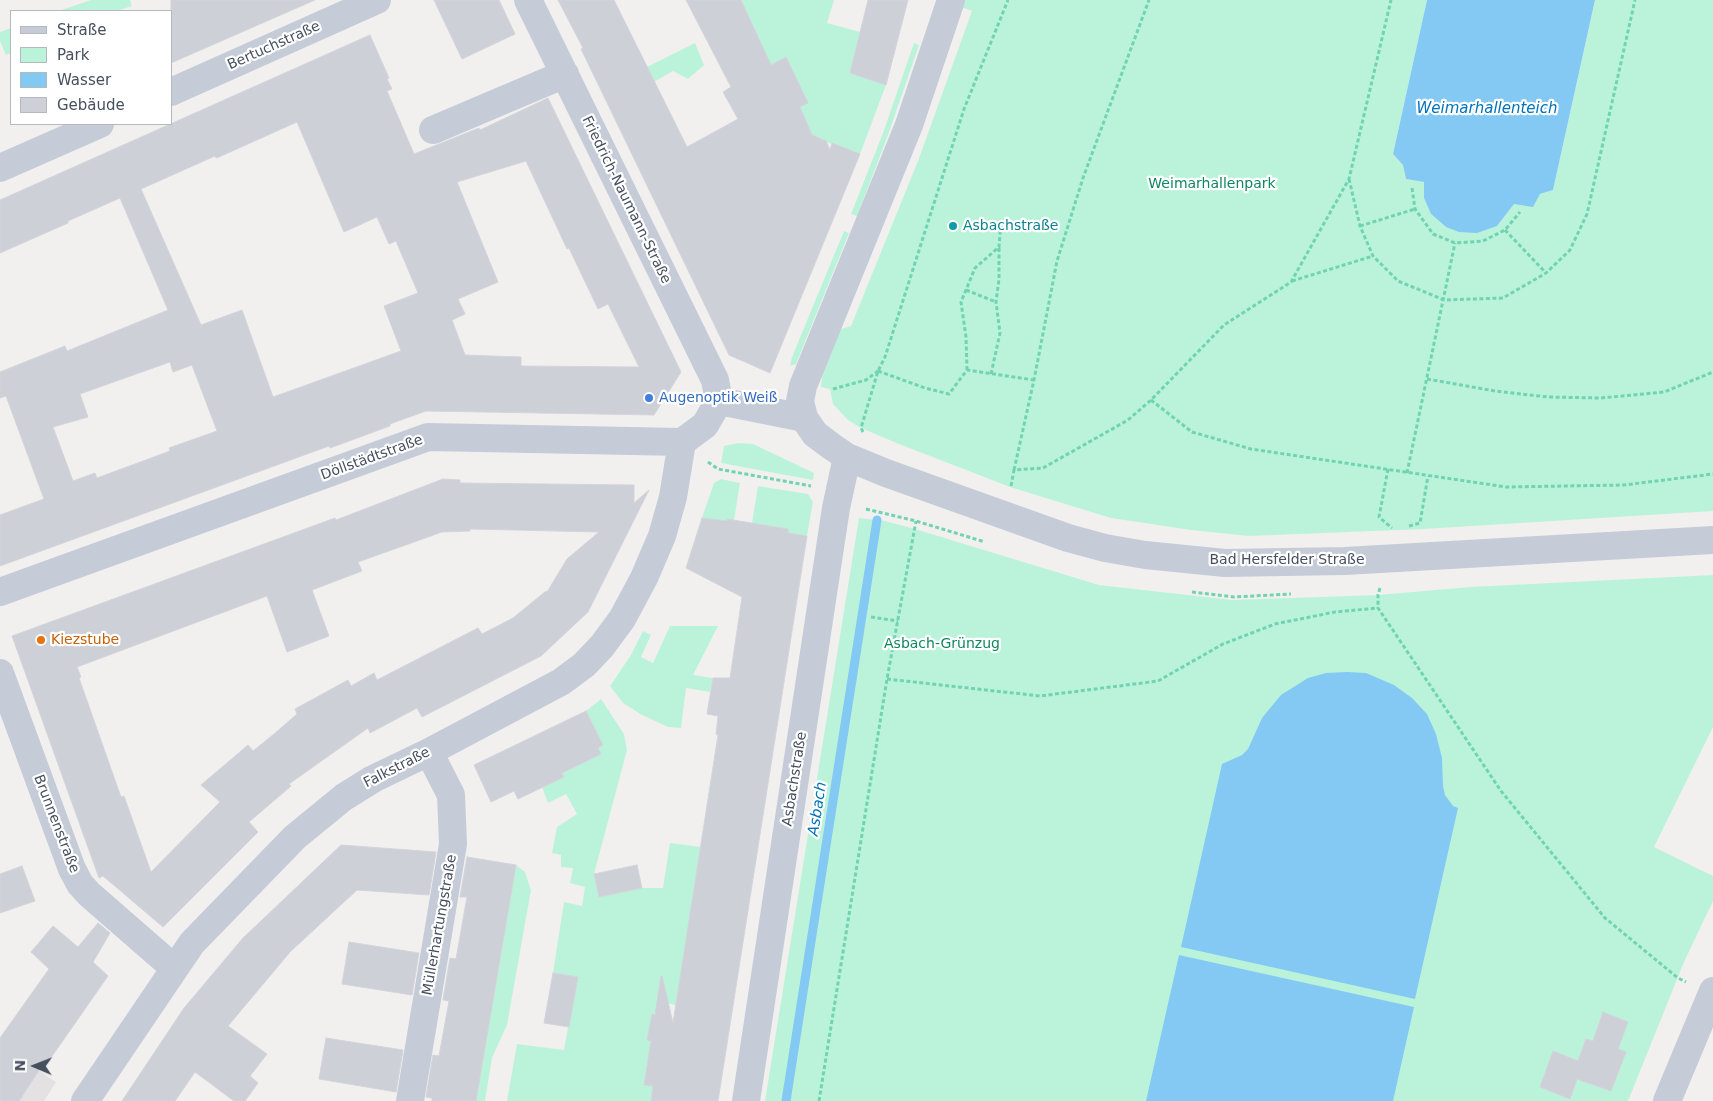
<!DOCTYPE html>
<meta charset="utf-8">
<style>
body{margin:0}
#map{position:relative;width:1713px;height:1101px;overflow:hidden;background:#f2f0ef;font-family:"DejaVu Sans",sans-serif}
canvas{display:block}
.legend{position:absolute;left:10px;top:10px;width:162px;height:115px;box-sizing:border-box;background:#fff;border:1px solid #b5b9bf;margin:0;padding:6px 9px;list-style:none;font-size:15px;color:#464f5e}
.legend li{display:flex;align-items:center;gap:10px;height:25px}
.legend b{width:25px;border:1px solid #b5b9bf}
.north{position:absolute;left:10px;top:1041px;width:50px;height:50px;-webkit-text-stroke:4px #fff;paint-order:stroke;rotate:271deg;font-size:14px;font-weight:700;line-height:20px;text-align:center;color:#464f5e}
.north::after{content:'';display:block;margin:auto;width:18px;height:22px;background:#464f5e;clip-path:polygon(50% 0,100% 100%,50% 72%,0 100%)}
</style>
<div id="map">
<canvas width="1713" height="1101"></canvas>
<ul class="legend">
<li><b style="height:6px;background:#c5ccd8"></b>Straße</li>
<li><b style="height:14px;background:#bbf3da"></b>Park</li>
<li><b style="height:14px;background:#84c9f3"></b>Wasser</li>
<li><b style="height:14px;background:#ced0d7"></b>Gebäude</li>
</ul>
<div class="north">N</div>
</div>
<script>
const context = document.querySelector('canvas').getContext('2d');
context.lineJoin = 'round';
function fill(path, color) {
  context.fillStyle = color;
  context.fill(path, 'evenodd');
}
function shape(rows) {
  const path = new Path2D();
  for (const r of rows) {
    path.moveTo(r[0], r[1]);
    for (let i = 2; i < r.length; i += 2) path.lineTo(r[i], r[i + 1]);
  }
  return path;
}
function trace(path, color, width, dash) {
  context.strokeStyle = color;
  context.lineWidth = width;
  context.lineCap = dash ? 'butt' : 'round';
  context.setLineDash(dash || []);
  context.stroke(path);
}
function write(font, color, halo, rows, align = 'center') {
  context.font = font + ' "DejaVu Sans",sans-serif';
  context.lineWidth = 4.5;
  context.setLineDash([]);
  context.textBaseline = 'middle';
  context.strokeStyle = halo;
  context.fillStyle = color;
  for (const [text, x, y, turn = 0] of rows) {
    context.save();
    context.translate(x, y);
    context.rotate((+turn || 0) * Math.PI / 180);
    context.textAlign = isNaN(turn) ? turn : align;
    if (halo) context.strokeText(text, 0, 0);
    context.fillText(text, 0, 0);
    context.restore();
  }
}
fill(shape([
 [0,1045,56,1082,44,1101,0,1101]
]), '#e3e1e1');
fill(shape([
 [91,0,130,0,132,6,117,11,59,11],
 [741,0,834,0,827,23,860,32,850,73,886,85,860,154,812,137,799,107,786,57,763,69,766,55],
 [963,0,1427,0,1393,154,1403,165,1406,179,1424,182,1424,198,1431,214,1446,227,1497,226,1514,203,1553,190,1595,0,1713,0,1713,511,1424,529,1249,536,1191,530,1111,518,1010,487,899,444,861,428,848,420,833,404,830,389,821,387,823,368,838,330,851,326,918,161,972,11,961,7],
 [11,28,11,53,6,55,0,41,0,32],
 [695,43,704,65,688,79,673,71,654,82,647,67],
 [914,43,919,45,888,135,857,216,851,214,883,133],
 [844,231,849,233,796,364,790,366,792,357],
 [738,443,753,444,814,473,813,480,721,463,724,446],
 [721,479,740,483,734,520,727,519,727,521,702,518,714,483],
 [758,486,808,494,813,502,807,536,788,533,788,529,752,523],
 [859,518,885,521,915,529,1099,585,1232,600,1378,595,1470,587,1713,575,1713,727,1654,847,1713,876,1713,901,1684,962,1628,1101,765,1101],
 [670,626,718,626,693,675,713,678,710,692,686,688,681,728,668,727,642,715,623,703,610,686,631,655,643,631,651,635,641,657,653,663],
 [601,699,624,734,627,750,594,874,599,897,642,888,663,888,670,843,701,847,676,1005,664,1003,662,1016,652,1014,647,1040,674,1045,671,1067,647,1063,644,1085,653,1086,651,1101,507,1101,517,1044,564,1050,577,977,553,973,564,902,582,906,585,887,570,883,573,868,561,867,561,855,552,853,557,827,577,814,566,794,548,803,542,787,564,777,560,767,589,752,592,758,601,754,598,748,603,745,586,711],
 [516,865,525,872,531,890,507,1025,492,1058,485,1101,476,1101]
]), '#bbf3da');
fill(shape([
 [1427,0,1595,0,1553,190,1540,194,1533,207,1514,204,1497,226,1477,233,1459,232,1446,227,1431,214,1424,198,1424,182,1406,179,1403,165,1393,154],
 [1347,672,1366,673,1394,685,1412,698,1427,714,1436,734,1442,758,1443,786,1445,795,1453,806,1458,808,1415,999,1181,947,1222,764,1242,755,1248,749,1262,718,1281,695,1308,678,1326,673],
 [1179,955,1414,1007,1393,1101,1146,1101]
]), '#84c9f3');
trace(shape([
 [786,1101,877,520]
]), '#84c9f3', 9);
const building = shape([
 [171,0,315,0,171,63,171,0],
 [434,0,499,0,515,34,462,59,434,0],
 [558,0,614,0,687,147,738,119,723,92,731,87,686,0,741,0,771,65,786,57,808,103,800,107,812,135,826,141,830,150,832,143,860,154,770,373,729,355,581,49,583,48,558,0],
 [868,0,908,0,886,85,850,73,868,0],
 [370,35,389,78,387,79,392,89,387,91,414,154,479,128,480,130,548,98,681,372,654,415,426,411,390,424,390,426,330,448,329,446,0,566,0,515,44,499,6,396,0,398,0,372,65,346,67,351,168,310,120,198,68,221,68,223,0,253,0,200,370,35],
 [297,122,344,232,377,217,389,244,396,241,418,293,384,306,401,351,273,397,242,310,201,325,141,189,215,156,216,158,219,157,297,122],
 [526,161,567,249,569,248,598,309,608,304,639,367,521,366,521,357,465,355,452,320,465,314,458,299,498,282,457,182,526,161],
 [170,362,173,372,192,365,217,431,169,448,170,451,97,478,95,473,73,481,53,427,88,417,80,394,170,362],
 [443,479,460,480,460,483,634,485,634,503,649,490,588,612,541,656,422,717,417,708,370,733,368,728,289,784,291,786,249,822,258,832,163,927,103,876,99,878,12,636,335,518,336,520,443,479],
 [470,529,599,532,567,559,547,592,546,591,513,618,482,634,478,628,377,680,374,673,351,686,348,680,295,709,297,714,274,734,253,751,248,745,201,785,220,802,151,872,124,796,121,797,79,678,81,677,77,667,267,596,287,652,329,636,312,590,362,571,358,562,442,532,470,531,470,529],
 [702,518,727,521,727,519,788,529,788,533,807,536,718,1101,651,1101,653,1086,644,1085,651,1041,647,1040,652,1014,655,1015,661,976,662,976,673,1023,718,735,716,734,718,716,707,714,713,678,730,678,742,597,686,568,702,518],
 [586,711,603,745,598,748,601,754,562,773,564,777,518,799,514,791,491,802,474,765,586,711],
 [341,845,436,852,429,895,357,890,290,952,228,1026,267,1054,250,1076,258,1083,245,1101,234,1101,195,1072,175,1101,122,1101,184,1008,243,938,341,845],
 [467,857,516,865,476,1101,432,1101,432,1098,426,1097,433,1055,439,1056,449,1001,443,1000,450,958,456,959,467,897,460,897,467,857],
 [637,865,642,888,599,897,594,874,637,865],
 [22,866,35,901,0,913,0,874,22,866],
 [98,923,110,933,93,962,108,976,48,1062,45,1061,19,1101,0,1101,0,1038,49,969,31,952,53,926,78,947,98,923],
 [349,942,419,953,412,995,342,984,349,942],
 [553,973,578,977,569,1027,544,1023,553,973],
 [1603,1012,1628,1022,1618,1049,1626,1052,1611,1091,1577,1079,1570,1099,1540,1087,1553,1051,1578,1061,1586,1039,1593,1041,1603,1012],
 [326,1038,403,1050,396,1092,319,1079,326,1038]
]);
fill(building, '#ced0d7');
trace(building, '#d3d4db', 1);
trace(shape([
 [1349,179,1360,226,1373,256,1398,281,1444,300,1503,298,1546,273,1570,250,1587,214,1635,0],
 [1412,188,1415,209,1433,234,1455,243,1483,241,1505,230,1520,212],
 [1360,226,1415,209],
 [1505,230,1546,273],
 [1292,281,1373,256],
 [966,290,996,302],
 [967,370,966,337,961,302,975,268,999,247,1001,220],
 [878,371,925,388,949,394,967,370,1034,380],
 [991,374,1000,333,996,302,999,279,999,248],
 [1427,379,1495,391,1548,397,1601,398,1664,392,1713,372],
 [833,389,866,380,878,371],
 [1151,400,1192,432,1251,449,1506,487,1624,485,1713,474],
 [863,432,861,428,878,371,885,357,964,109,1008,0],
 [708,462,718,469,811,486],
 [1388,469,1379,517,1392,528],
 [1014,470,1034,380,1057,261,1083,178,1149,0],
 [1407,473,1455,243],
 [1011,486,1014,470,1043,468,1128,420,1151,400,1224,325,1291,282,1349,179,1391,0],
 [866,509,916,521,985,542],
 [1409,526,1420,523,1428,476],
 [1380,588,1378,595,1378,608,1501,791,1605,918,1678,978,1686,982],
 [1192,592,1234,597,1291,594],
 [871,617,898,621],
 [887,679,1040,696,1158,681,1223,644,1275,624,1335,612,1378,608],
 [819,1101,887,679,916,521]
]), '#70d4b3', 3, [4, 2.5]);
trace(shape([
 [528,0,715,380,719,401],
 [951,0,909,125,803,386,800,401,804,418,815,434,831,446,847,457,886,473,1068,538,1105,548,1145,555,1225,563,1345,561,1713,540],
 [171,92,377,0],
 [433,130,565,74],
 [0,168,100,124],
 [719,401,804,418],
 [0,592,428,437,682,442,705,425,719,401],
 [0,673,72,869,80,884,89,894,174,968],
 [85,1101,192,943,295,837,344,797,373,779,429,752,561,682,584,665,602,646,622,619,644,578,662,536,673,497,682,442],
 [410,1101,453,844,451,795,429,752],
 [746,1101,836,508,847,457],
 [1667,1101,1713,991]
]), '#c5ccd8', 28);
for (const [x, y, r, color] of [
 [953,226,5,"#0f9aa8"],
 [649,398,5,"#3f7fe0"],
 [41,640,5,"#e8710a"]
]) {
  const dot = new Path2D();
  dot.arc(x, y, r, 0, 2 * Math.PI);
  context.fillStyle = color;
  context.fill(dot);
  trace(dot, '#fff', 2);
}
write('14px', '#464f5e', '#fff', [
 ["Bertuchstraße",274,46,-24],
 ["Friedrich-Naumann-Straße",626,200,64],
 ["Döllstädtstraße",372,458,-20],
 ["Bad Hersfelder Straße",1287,560],
 ["Falkstraße",397,768,-27],
 ["Asbachstraße",795,779,-81],
 ["Brunnenstraße",56,824,69],
 ["Müllerhartungstraße",440,925,-80]
]);
write('14px', '#10865f', '#fff', [
 ["Weimarhallenpark",1212,184],
 ["Asbach-Grünzug",942,644]
]);
write('14px', '#0d838f', '#fff', [
 ["Asbachstraße",963,226]
], 'left');
write('14px', '#366cbe', '#fff', [
 ["Augenoptik Weiß",659,398]
], 'left');
write('14px', '#c56008', '#fff', [
 ["Kiezstube",51,640]
], 'left');
write('italic 15px', '#0172b6', '#fff', [
 ["Weimarhallenteich",1487,109],
 ["Asbach",818,809,-81]
]);
</script>
